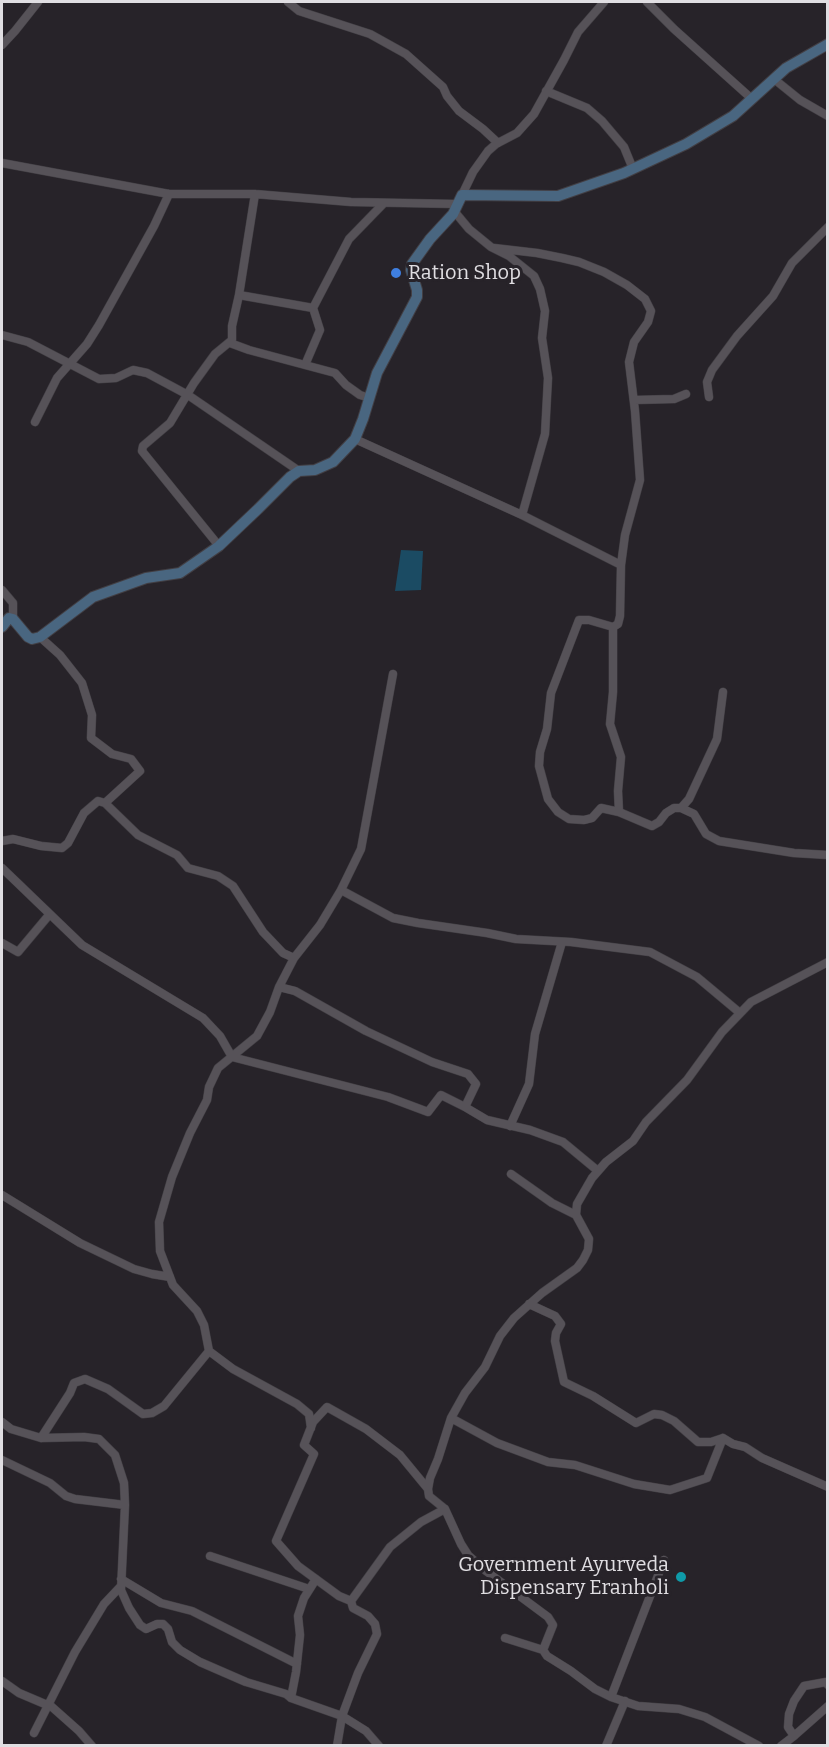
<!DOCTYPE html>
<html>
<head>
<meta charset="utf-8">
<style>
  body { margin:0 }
  #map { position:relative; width:829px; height:1747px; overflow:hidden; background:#272329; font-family:Bitter,serif }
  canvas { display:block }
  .frame { position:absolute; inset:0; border:3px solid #e0dee2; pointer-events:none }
</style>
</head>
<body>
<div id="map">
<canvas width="829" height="1747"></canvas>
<div class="frame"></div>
</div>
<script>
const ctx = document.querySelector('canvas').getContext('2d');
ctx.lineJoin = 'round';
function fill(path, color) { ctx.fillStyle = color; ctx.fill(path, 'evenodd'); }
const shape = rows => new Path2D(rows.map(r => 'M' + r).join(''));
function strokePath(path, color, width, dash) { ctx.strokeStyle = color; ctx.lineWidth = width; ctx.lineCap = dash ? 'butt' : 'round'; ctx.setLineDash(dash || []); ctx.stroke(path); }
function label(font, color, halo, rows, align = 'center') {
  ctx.font = font + ' Bitter,serif'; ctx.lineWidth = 6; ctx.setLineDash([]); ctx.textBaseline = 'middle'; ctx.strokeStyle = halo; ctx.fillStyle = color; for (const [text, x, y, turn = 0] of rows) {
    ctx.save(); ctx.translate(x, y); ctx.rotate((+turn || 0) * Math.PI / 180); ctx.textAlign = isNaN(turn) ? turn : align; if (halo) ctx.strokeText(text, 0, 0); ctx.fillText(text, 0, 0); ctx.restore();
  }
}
const water = shape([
  [401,550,423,551,421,590,395,591]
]);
const minor = shape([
  [288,2,299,11,370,34,406,54,443,87,447,96,459,111,483,129,498,143],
  [647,2,674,29,752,99],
  [2,45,15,31,38,2],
  [774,79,800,100,828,116],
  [546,91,587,108,602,121,624,147,633,169],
  [2,163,169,194,255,194,351,202,457,204],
  [462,195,473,172,488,151,496,144,517,133,534,114,564,60,578,32,604,2],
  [454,211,469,229,491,247,509,256,534,276,540,289,545,311,542,338,548,378,545,434,522,515],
  [494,248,537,253,562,258,579,262,604,272,627,285,645,299,651,311,648,322,634,342,629,362,635,411,640,480,625,535,621,565],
  [239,295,313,308,349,239,384,203],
  [2,335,28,342,99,379,116,378,133,370,147,373,188,395,299,471],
  [230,343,249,350,305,365,320,330,313,308],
  [305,365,335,373,346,385,360,395,370,398],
  [709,397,707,382,712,370,737,336,773,296,792,263,828,227],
  [634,400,674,399,686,394],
  [35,422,57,378,87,344,99,325,154,226,169,194],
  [355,439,522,515,621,565,620,616,618,624,613,627,589,620,579,620,551,693,547,729,540,752,539,766,548,799,558,812,569,819,584,820,592,818,601,808,619,812,652,826,659,822,666,813,674,808,681,808,694,814,706,834,719,841,794,853,828,855],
  [219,546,142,451,143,446,170,423,194,383,215,354,232,340,232,326,239,295,255,194],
  [2,590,13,603,13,619],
  [613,627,613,692,610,724,621,757,618,791,619,812],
  [40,637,60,655,82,683,92,715,91,738,112,754,131,759,140,771,105,803],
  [681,808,689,799,717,739,723,692],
  [2,841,13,839,41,846,62,848,68,843,84,813,98,801,105,803,138,835,177,855,188,868,218,876,233,886,263,932,283,953,294,958],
  [2,868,82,945,203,1018,220,1036,232,1057,388,1097,428,1112,441,1095,465,1107,476,1084,468,1074,432,1062,366,1031,295,991,279,987],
  [341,890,393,918,418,923,487,933,516,939,571,942,650,952,697,977,740,1013],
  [2,943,18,952,49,915],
  [465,1107,487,1120,530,1130,563,1142,598,1171],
  [510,1126,529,1084,535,1034,562,942],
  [511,1174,552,1203,576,1215],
  [2,1195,80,1243,134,1269,152,1274,170,1277],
  [529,1304,555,1316,561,1324,556,1333,555,1341,564,1382,593,1396,636,1423,654,1414,662,1415,674,1421,698,1442,711,1442,723,1438,733,1444,745,1447,762,1458,828,1487],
  [451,1418,497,1443,548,1462,575,1465,634,1484,670,1490,707,1478,723,1438],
  [2,1422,11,1429,41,1438,84,1437,99,1439,115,1455,124,1483,125,1505,121,1590,129,1608,140,1625,146,1629,157,1624,163,1624,168,1629,172,1642,180,1650,200,1662,246,1682,286,1694,291,1698,342,1716,366,1731,379,1746],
  [311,1428,309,1414,297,1404,233,1369,209,1351,204,1325,197,1311,173,1285,160,1251,159,1222,172,1177,190,1133,207,1100,209,1087,218,1068,257,1036,270,1012,279,987,294,958,320,925,341,890,361,849,393,674],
  [41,1438,70,1393,74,1383,85,1379,108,1389,143,1414,152,1413,164,1406,209,1351],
  [2,1460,50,1483,66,1496,75,1499,125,1505],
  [445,1509,461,1544,468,1555,486,1571,548,1617,553,1625,543,1650,547,1656,571,1671,595,1689,611,1697,638,1706,679,1709,705,1717,759,1746],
  [210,1556,309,1589],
  [121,1579,161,1603,192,1611,297,1664],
  [351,1601,339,1596,298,1566,276,1541,314,1454,304,1445,313,1422,327,1407,366,1429,400,1455,428,1489],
  [505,1638,543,1650],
  [2,1681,19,1693,52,1707,79,1731,92,1746],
  [611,1697,664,1560],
  [291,1698,296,1672,300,1635,298,1616,304,1598,316,1579],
  [34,1733,75,1652,104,1604,121,1586],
  [794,1736,788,1727,789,1714,794,1701,804,1686,826,1682,828,1685],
  [337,1746,342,1716,358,1673,377,1634,375,1624,368,1616,353,1608,351,1601,390,1547,421,1522,445,1509,429,1496,428,1489,430,1478,438,1459,451,1418,465,1393,485,1367,500,1336,514,1318,542,1293,577,1268,583,1260,588,1250,589,1239,576,1215,577,1204,592,1178,606,1162,633,1141,646,1122,687,1080,722,1032,751,1002,828,962],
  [606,1746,625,1701],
  [781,1746,794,1736,828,1706]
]);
const secondary = shape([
  [2,627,9,618,13,619,28,637,32,639,40,637,93,597,146,578,180,573,219,546,258,509,290,477,299,471,315,470,333,462,355,439,363,419,377,373,417,297,417,290,411,270,412,264,430,239,453,214,462,195,558,196,624,173,686,144,733,116,786,68,828,44]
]);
const markers = [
  [396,273,6,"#3f7fe0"],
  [681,1577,6,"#0f9aa8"]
];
const poiNames = [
  ["Ration Shop",408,273],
  ["Government Ayurveda",669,1565,"right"],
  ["Dispensary Eranholi",669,1588,"right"]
];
fill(water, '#1b4b63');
strokePath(minor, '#423f44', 9);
strokePath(secondary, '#423f44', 12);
strokePath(minor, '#565258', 8);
strokePath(secondary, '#496680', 10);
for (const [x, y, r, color] of markers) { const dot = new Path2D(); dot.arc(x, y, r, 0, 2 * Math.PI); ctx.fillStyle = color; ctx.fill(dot); strokePath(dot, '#272329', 2); }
label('20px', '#e0dee2', '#272329', poiNames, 'left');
</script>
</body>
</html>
